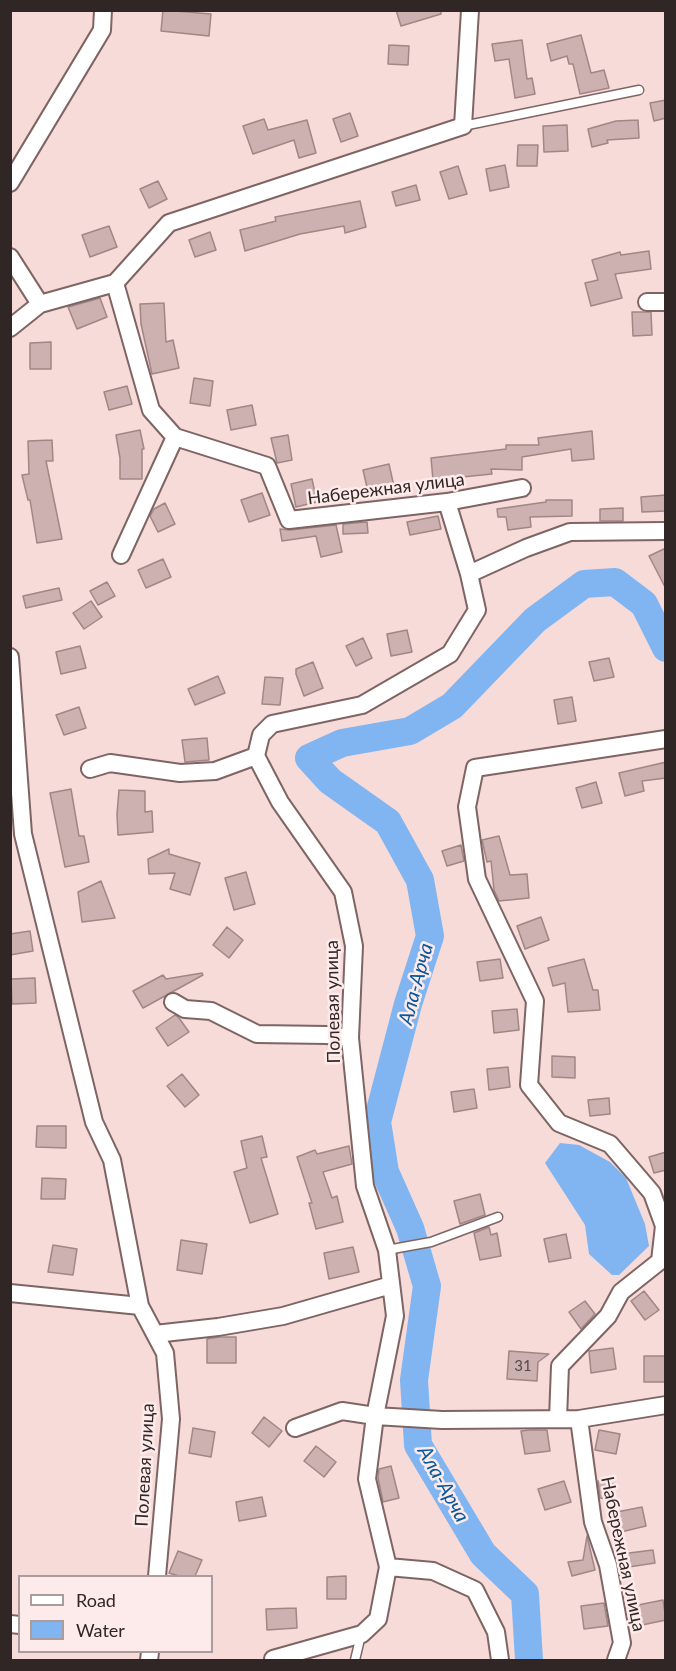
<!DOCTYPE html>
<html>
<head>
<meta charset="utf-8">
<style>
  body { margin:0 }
  #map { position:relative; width:676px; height:1671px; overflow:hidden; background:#f7dbd9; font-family:Lato,sans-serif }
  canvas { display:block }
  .frame { position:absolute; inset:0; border:12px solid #302625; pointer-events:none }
  .legend { position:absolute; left:18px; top:1575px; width:195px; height:78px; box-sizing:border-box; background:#fcebea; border:2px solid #aa9c9b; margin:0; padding:8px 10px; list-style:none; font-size:18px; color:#302625 }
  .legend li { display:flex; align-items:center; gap:12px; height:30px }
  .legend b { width:30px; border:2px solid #aa9c9b }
</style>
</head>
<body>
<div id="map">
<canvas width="676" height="1671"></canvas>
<div class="frame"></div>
<ul class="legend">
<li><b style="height:8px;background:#fff"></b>Road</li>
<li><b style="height:16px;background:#80b5f1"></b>Water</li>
</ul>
</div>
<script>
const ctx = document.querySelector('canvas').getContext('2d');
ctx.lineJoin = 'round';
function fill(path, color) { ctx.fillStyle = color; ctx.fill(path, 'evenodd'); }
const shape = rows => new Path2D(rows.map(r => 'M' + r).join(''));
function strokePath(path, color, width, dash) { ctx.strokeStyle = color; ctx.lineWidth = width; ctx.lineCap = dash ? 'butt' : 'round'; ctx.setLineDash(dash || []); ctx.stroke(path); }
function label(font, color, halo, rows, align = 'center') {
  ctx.font = font + ' Lato,sans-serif'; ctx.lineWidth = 5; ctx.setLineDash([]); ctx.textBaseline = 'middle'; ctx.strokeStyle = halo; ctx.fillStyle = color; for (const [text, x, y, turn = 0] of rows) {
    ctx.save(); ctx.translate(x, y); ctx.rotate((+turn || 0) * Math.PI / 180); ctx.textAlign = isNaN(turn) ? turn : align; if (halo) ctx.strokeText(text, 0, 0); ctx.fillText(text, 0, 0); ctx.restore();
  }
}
const water = shape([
  [560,1143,579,1145,610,1162,626,1178,645,1224,649,1246,619,1275,612,1275,589,1254,585,1225,545,1163]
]);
const river = shape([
  [529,1660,525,1594,483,1554,418,1445,414,1380,427,1286,410,1228,385,1172,377,1122,408,1004,430,936,420,880,388,822,330,781,309,758,342,743,410,731,452,706,535,620,584,584,615,582,644,604,666,648]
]);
const building = shape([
  [163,10,211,14,209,36,161,31,163,10],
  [396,10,441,10,441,14,401,26,396,10],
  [581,35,591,73,604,70,609,88,580,94,573,64,569,64,567,56,551,61,547,44,581,35],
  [522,40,527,79,532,78,535,94,515,98,509,59,495,61,492,44,522,40],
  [389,45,409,46,408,65,388,64,389,45],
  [666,100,666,118,654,121,650,103,666,100],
  [350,113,358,136,341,142,333,119,350,113],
  [264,119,268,130,307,120,316,153,299,158,294,140,253,154,243,126,264,119],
  [638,120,639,138,607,140,608,143,592,147,588,129,616,121,638,120],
  [567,125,568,151,544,152,543,126,567,125],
  [518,145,538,145,537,166,517,166,518,145],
  [505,165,509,187,490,191,486,169,505,165],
  [458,166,467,194,449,199,440,172,458,166],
  [158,181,167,199,149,208,140,189,158,181],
  [416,185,420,200,396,206,392,192,416,185],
  [360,201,366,227,345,233,344,226,300,234,245,251,240,230,276,221,275,217,360,201],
  [109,226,117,247,90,257,82,235,109,226],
  [210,232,216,250,195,257,189,240,210,232],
  [649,251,651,269,615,274,622,298,591,306,585,283,598,280,592,260,620,252,621,255,649,251],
  [100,298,107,317,77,329,68,307,100,298],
  [164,303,166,342,173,340,179,368,152,374,141,324,140,304,164,303],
  [632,312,651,312,652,335,633,336,632,312],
  [51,342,51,369,30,369,30,343,51,342],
  [194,378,213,381,210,406,190,403,194,378],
  [127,386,132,404,109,410,104,392,127,386],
  [252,405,256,425,231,430,227,410,252,405],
  [140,430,144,449,142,449,142,479,120,479,120,458,116,435,140,430],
  [592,431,594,459,572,461,571,449,522,457,522,470,491,469,492,474,433,480,431,458,506,449,506,445,539,445,538,438,592,431],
  [288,435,292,460,277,463,271,438,288,435],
  [52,440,53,461,46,461,62,539,37,543,30,500,28,500,22,475,29,474,28,441,52,440],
  [389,464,395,491,369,496,363,470,389,464],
  [312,479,317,502,296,507,291,484,312,479],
  [262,493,270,515,249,522,241,500,262,493],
  [666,495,666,511,642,512,641,497,666,495],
  [546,500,572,500,572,516,530,517,531,527,508,530,506,517,498,517,497,509,546,502,546,500],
  [165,503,175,524,158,532,150,516,154,509,165,503],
  [623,508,623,521,600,521,600,509,623,508],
  [438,516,441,529,410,535,407,522,438,516],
  [367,522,368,533,343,534,343,524,367,522],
  [336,525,342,552,321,557,316,536,282,541,280,529,290,530,336,525],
  [666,548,666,589,649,556,666,548],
  [163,559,171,577,146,588,138,570,163,559],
  [107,582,115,596,98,605,90,591,107,582],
  [59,588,62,600,26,608,23,596,59,588],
  [91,601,102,617,84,629,73,613,91,601],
  [407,630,412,652,391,656,387,634,407,630],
  [363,638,372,658,356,666,346,646,363,638],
  [80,646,86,668,61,674,56,652,80,646],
  [609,658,614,677,594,681,589,662,609,658],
  [313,662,323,688,304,696,296,674,296,669,313,662],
  [218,676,225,693,195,705,188,689,218,676],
  [265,677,283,678,280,705,262,704,265,677],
  [572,697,576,721,558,724,554,700,572,697],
  [79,707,86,728,64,735,56,715,79,707],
  [207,738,209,760,185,762,182,740,207,738],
  [666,762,666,778,642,781,644,791,625,796,619,773,666,762],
  [596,782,602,803,582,808,576,788,596,782],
  [71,789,79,836,84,836,89,862,65,867,50,793,71,789],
  [119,790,145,791,145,812,152,811,153,832,118,835,117,814,119,790],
  [499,836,510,875,527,874,529,898,499,901,494,890,491,861,487,862,482,840,499,836],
  [461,845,464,861,447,866,442,851,461,845],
  [169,849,169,854,200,863,190,895,170,889,175,873,149,874,148,859,169,849],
  [246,872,255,904,234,910,225,878,246,872],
  [101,881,115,918,82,922,78,892,101,881],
  [541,917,549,940,525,949,517,926,541,917],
  [227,927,243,940,229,958,213,945,227,927],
  [30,931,33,951,10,955,10,934,30,931],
  [500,959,503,978,480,981,477,962,500,959],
  [584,959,593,990,598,990,600,1010,568,1012,565,983,553,986,548,968,584,959],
  [202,973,203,975,143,1008,133,991,163,975,166,979,202,973],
  [35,978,36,1003,12,1004,11,979,35,978],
  [517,1009,519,1030,494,1033,492,1011,517,1009],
  [175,1015,179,1018,189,1032,168,1046,156,1028,175,1015],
  [552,1056,575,1057,575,1078,552,1077,552,1056],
  [508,1067,510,1087,489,1090,487,1069,508,1067],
  [182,1074,199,1095,185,1107,167,1086,182,1074],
  [474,1089,477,1108,454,1112,451,1092,474,1089],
  [609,1098,610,1114,590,1116,588,1100,609,1098],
  [37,1126,66,1126,66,1148,36,1147,37,1126],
  [262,1136,267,1157,261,1158,278,1214,250,1223,234,1172,247,1168,241,1141,262,1136],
  [349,1146,352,1164,323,1172,332,1198,337,1196,343,1222,316,1229,309,1203,312,1203,297,1157,315,1150,317,1154,349,1146],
  [666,1152,666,1170,654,1173,649,1157,666,1152],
  [42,1178,66,1179,65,1199,41,1199,42,1178],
  [480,1194,485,1215,460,1224,454,1201,480,1194],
  [489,1227,491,1235,497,1233,501,1256,480,1260,474,1233,489,1227],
  [566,1234,571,1258,549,1262,544,1239,566,1234],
  [181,1240,207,1244,202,1274,177,1270,181,1240],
  [53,1245,77,1249,73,1275,48,1272,53,1245],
  [353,1247,359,1272,329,1279,324,1253,353,1247],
  [644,1291,659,1310,645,1320,631,1301,644,1291],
  [585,1301,595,1314,581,1329,569,1312,585,1301],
  [219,1337,236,1337,236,1363,207,1363,207,1339,219,1337],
  [613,1348,616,1369,591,1373,589,1351,613,1348],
  [509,1351,549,1354,538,1362,537,1381,507,1379,509,1351],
  [644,1356,666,1356,666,1382,644,1382,644,1356],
  [264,1417,282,1431,269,1447,252,1433,264,1417],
  [193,1428,215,1432,211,1457,189,1453,193,1428],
  [530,1430,547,1430,550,1451,525,1454,521,1431,530,1430],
  [599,1430,620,1434,616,1454,595,1450,599,1430],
  [316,1446,336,1462,324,1477,304,1461,316,1446],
  [391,1466,399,1498,383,1502,378,1478,379,1469,391,1466],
  [564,1481,571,1502,545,1510,538,1489,564,1481],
  [598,1481,615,1484,612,1500,600,1498,598,1481],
  [262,1497,266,1516,239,1521,236,1502,262,1497],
  [642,1507,646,1526,621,1532,617,1512,642,1507],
  [587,1536,595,1570,572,1576,568,1562,583,1560,587,1536],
  [653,1550,655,1563,622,1568,621,1554,653,1550],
  [178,1551,202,1560,195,1576,179,1576,169,1573,178,1551],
  [346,1576,346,1599,327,1599,327,1577,346,1576],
  [663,1600,666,1620,642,1625,638,1605,663,1600],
  [604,1603,608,1626,584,1629,581,1606,604,1603],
  [296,1608,297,1628,267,1630,266,1609,296,1608]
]);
const service = shape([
  [463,126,639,90],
  [387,1250,431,1242,498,1217],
  [355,1660,361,1635]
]);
const minor = shape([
  [10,183,102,30,103,10],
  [10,257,40,304,10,328],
  [115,283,151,410,175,437,267,466,289,520,447,502,522,488],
  [647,302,666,302],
  [40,304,115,283,169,223,463,126,470,10],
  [447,502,469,574],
  [121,555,175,437],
  [10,657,23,834,94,1122,112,1160,140,1306,165,1353,171,1419,157,1576],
  [90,769,110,763,180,773,215,771,256,756],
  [173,1002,185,1009,211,1011,257,1034,327,1035,350,1038],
  [10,1293,140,1306],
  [155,1334,218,1327,283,1316,391,1285],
  [558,1419,560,1366,608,1316,621,1292,660,1261,664,1226,652,1193,610,1144,559,1123,529,1085,535,1001,477,879,467,807,475,768,666,739],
  [579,1419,593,1522,608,1565,622,1643,616,1660],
  [295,1428,342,1411,375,1416,442,1420,579,1419,666,1405],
  [388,1567,433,1571,475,1590,496,1632,500,1660],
  [10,1624,20,1625],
  [273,1659,362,1634,378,1619,388,1567,367,1479,375,1416,395,1316,387,1250,365,1186,350,1038,354,946,343,892,280,802,256,756,261,735,272,724,362,705,450,654,477,610,469,574,526,548,570,532,666,531],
  [149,1660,150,1652]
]);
const numberNames = [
  ["31",523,1366]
];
const streetNames = [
  ["Набережная улица",386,489,-7],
  ["Полевая улица",333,1002,-91],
  ["Полевая улица",145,1465,-87],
  ["Набережная улица",623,1554,78]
];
const waterNames = [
  ["Ала-Арча",416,984,-75],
  ["Ала-Арча",443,1484,61]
];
fill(water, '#80b5f1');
strokePath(river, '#80b5f1', 28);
fill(building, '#cdb1b0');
strokePath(building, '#a08685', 1.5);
strokePath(service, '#7e6564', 11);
strokePath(minor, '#7e6564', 20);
strokePath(service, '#fff', 8);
strokePath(minor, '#fff', 16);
label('15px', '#574948', null, numberNames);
label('18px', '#302625', '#fcebea', streetNames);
label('italic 20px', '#07579d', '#fcebea', waterNames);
</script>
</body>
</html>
